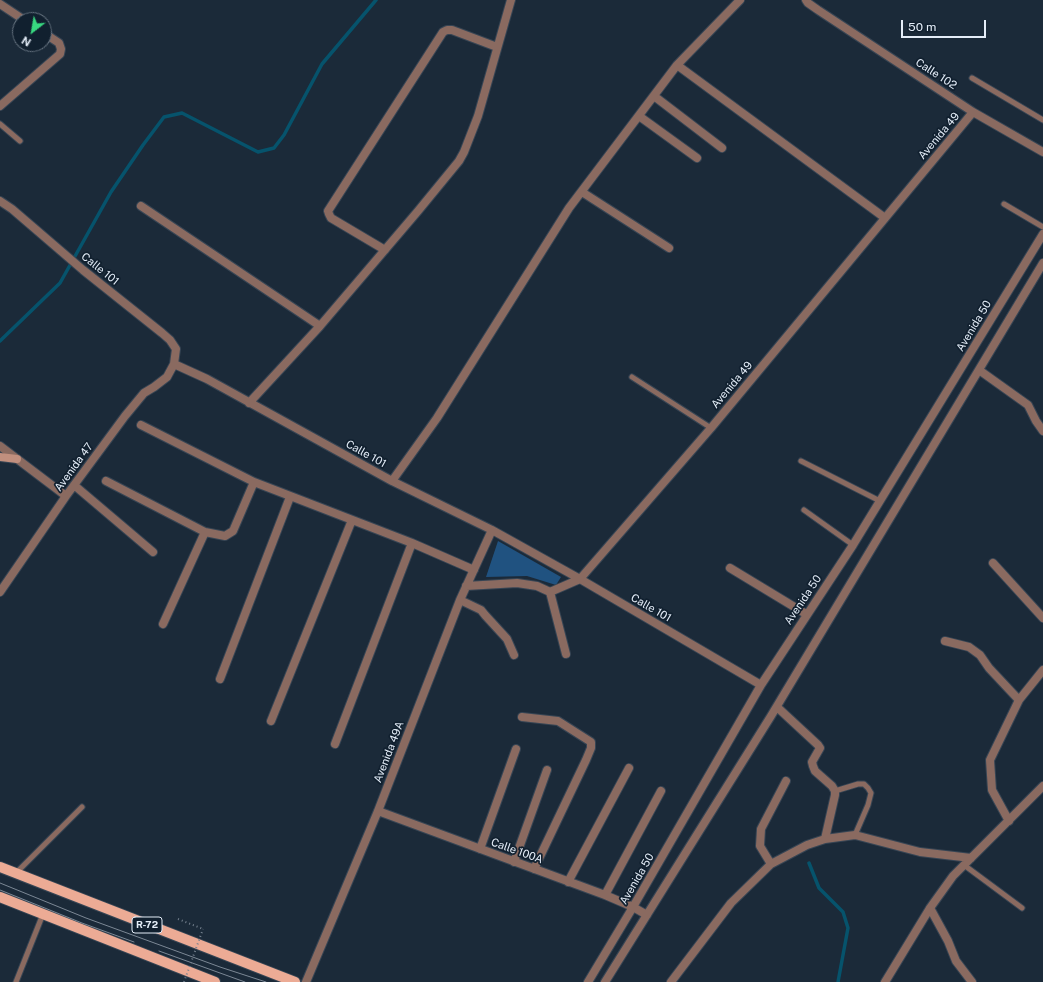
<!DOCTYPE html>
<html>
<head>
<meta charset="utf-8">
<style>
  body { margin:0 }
  #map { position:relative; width:1043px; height:982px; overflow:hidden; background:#1b2a39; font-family:"Public Sans",sans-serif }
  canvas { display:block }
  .north { position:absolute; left:12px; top:12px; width:40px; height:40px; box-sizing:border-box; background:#11202f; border:1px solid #65727f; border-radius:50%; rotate:211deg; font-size:11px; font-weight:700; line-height:16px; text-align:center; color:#e4edf8 }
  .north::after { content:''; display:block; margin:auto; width:14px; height:18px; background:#38d880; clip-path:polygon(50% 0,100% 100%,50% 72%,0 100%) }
  .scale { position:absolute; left:901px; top:20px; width:85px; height:18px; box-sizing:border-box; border:2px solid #e4edf8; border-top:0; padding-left:5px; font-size:12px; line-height:14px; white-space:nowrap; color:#e4edf8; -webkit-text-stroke:3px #11202f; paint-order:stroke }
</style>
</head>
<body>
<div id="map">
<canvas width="1043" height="982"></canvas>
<div class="north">N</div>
<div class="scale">50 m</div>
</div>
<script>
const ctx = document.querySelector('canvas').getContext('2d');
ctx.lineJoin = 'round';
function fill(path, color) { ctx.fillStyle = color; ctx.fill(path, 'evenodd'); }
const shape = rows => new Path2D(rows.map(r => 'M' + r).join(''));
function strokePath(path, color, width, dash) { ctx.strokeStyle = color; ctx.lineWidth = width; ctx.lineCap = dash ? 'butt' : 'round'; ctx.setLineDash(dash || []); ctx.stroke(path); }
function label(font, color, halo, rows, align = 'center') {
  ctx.font = font + ' "Public Sans",sans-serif'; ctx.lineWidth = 3.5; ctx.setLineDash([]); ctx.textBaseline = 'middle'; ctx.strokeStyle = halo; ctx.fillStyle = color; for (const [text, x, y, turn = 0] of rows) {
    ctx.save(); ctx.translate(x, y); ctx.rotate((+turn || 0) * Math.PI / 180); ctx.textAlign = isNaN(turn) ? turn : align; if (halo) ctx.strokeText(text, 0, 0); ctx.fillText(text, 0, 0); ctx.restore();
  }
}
const green = shape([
  [498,541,561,577,556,585,527,576,486,577]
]);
const stream = shape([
  [0,341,60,283,111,192,143,145,164,117,182,113,258,152,274,148,284,135,322,64,376,0],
  [809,863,819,888,843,912,848,928,838,982]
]);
const path = shape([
  [178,919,203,929]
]);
const lane = shape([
  [972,78,1043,120],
  [0,124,20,141],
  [1004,204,1043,227],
  [632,377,711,428],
  [801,461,880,501],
  [804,510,853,545],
  [835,791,858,784,864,784,868,788,871,793,868,805,855,835],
  [964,865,1022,908],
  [16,873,82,807],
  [16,982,43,914]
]);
const street = shape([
  [806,0,808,3,818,10,973,112,1043,152],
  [0,4,24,20],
  [677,65,885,218],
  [654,96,722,148],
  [0,106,60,54,61,49,59,43,44,33],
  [639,116,697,158],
  [582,192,669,248],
  [0,201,12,209,83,270,162,333,170,340,176,349,174,364,167,377,154,387,144,393,125,416,66,496,0,592],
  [141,206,320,326],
  [385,250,331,218,329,214,328,211,443,32,447,30,452,30,497,47],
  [174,364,207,379,392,481,492,530,580,579,761,685],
  [979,370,1028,405,1036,421,1043,431],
  [249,403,320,326,418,211,459,161,464,152,478,116,511,0],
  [141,425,254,482,412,543,474,570],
  [0,446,66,496],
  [106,481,205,532,225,536,233,531,254,482],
  [392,481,437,418,569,208,677,65,740,0],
  [74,485,153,552],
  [993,563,1043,618],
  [730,568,806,614],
  [466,586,517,583,537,586,550,592,580,579,711,428,973,112],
  [550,592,566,654],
  [460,600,481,610,485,615,507,639,514,655],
  [163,624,205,532],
  [945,641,969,647,980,655,989,668,1019,700],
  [220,679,290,497],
  [777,707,818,745,820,748,812,762,813,766,815,771,832,786,835,791,835,795,825,839],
  [522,717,558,721,591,742,591,748,586,760,534,869],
  [271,721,352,520],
  [335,744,412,543],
  [378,811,605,895,633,907,647,915],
  [1009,821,992,790,990,760,1019,700,1043,670],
  [480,849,516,749],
  [514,862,547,770],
  [771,864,760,846,761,829,786,781],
  [568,882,629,768],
  [605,895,661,791],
  [930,908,948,941,956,961,972,982],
  [306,982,378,811,460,600,492,530],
  [588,982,633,907,761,685,853,545,1043,234],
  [605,982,771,716,1043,263],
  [671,982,731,903,771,864,807,845,825,839,855,835,920,852,971,858],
  [885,982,930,908,953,876,1043,786]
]);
const secondary = shape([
  [0,457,17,459]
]);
const primary = shape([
  [0,867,295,982],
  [0,897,215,982]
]);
const tram = shape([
  [0,883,86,918,220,967,266,982],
  [0,890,82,923,134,942],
  [159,951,245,982]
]);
const pathBridge = shape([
  [184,982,203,929]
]);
const shields = [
  [147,925,30]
];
const shieldNames = [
  ["R-72",147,925]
];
const streetNames = [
  ["Calle 102",936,74,33],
  ["Avenida 49",939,136,-50],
  ["Calle 101",100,269,39],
  ["Avenida 50",974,326,-59],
  ["Avenida 49",732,385,-50],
  ["Calle 101",366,454,29],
  ["Avenida 47",74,467,-54],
  ["Avenida 50",803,600,-56],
  ["Calle 101",651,608,30],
  ["Avenida 49A",389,752,-69],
  ["Calle 100A",517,851,20],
  ["Avenida 50",637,879,-60]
];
fill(green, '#205280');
strokePath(stream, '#06536c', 3.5);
strokePath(lane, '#374554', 7);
strokePath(street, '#374554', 10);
strokePath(secondary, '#374554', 10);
strokePath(primary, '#374554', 12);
strokePath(path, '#75818e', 2, [1, 3]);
strokePath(lane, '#8a6a60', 5);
strokePath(street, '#8a6a60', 8);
strokePath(secondary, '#c18f7e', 8);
strokePath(primary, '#ecab95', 10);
strokePath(tram, '#7c8895', 1);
strokePath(pathBridge, '#75818e', 2, [1, 3]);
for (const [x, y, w] of shields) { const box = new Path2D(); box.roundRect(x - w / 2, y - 8, w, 16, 3); ctx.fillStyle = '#11202f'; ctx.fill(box); strokePath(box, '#e4edf8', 1); }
label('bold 10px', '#e4edf8', null, shieldNames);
label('11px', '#e4edf8', '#11202f', streetNames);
</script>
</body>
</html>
